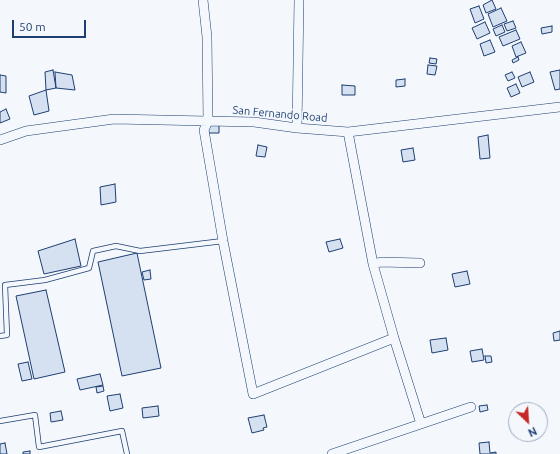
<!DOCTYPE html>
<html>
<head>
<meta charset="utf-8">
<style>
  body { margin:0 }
  #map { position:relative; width:560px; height:454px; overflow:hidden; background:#f4f7fb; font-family:Ubuntu,sans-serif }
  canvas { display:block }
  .north { position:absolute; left:508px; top:402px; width:40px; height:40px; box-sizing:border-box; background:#f4f7fb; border:1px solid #9eadc5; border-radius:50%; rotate:155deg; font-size:11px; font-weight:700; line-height:16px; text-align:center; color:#1d3f73 }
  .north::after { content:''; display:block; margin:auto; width:14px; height:18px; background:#c62828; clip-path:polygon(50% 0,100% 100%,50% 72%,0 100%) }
  .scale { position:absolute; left:12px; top:20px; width:74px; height:18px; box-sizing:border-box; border:2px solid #1d3f73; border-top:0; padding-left:5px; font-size:12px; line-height:14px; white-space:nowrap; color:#1d3f73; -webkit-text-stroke:3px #f4f7fb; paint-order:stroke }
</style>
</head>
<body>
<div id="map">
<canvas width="560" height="454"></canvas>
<div class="north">N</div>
<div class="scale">50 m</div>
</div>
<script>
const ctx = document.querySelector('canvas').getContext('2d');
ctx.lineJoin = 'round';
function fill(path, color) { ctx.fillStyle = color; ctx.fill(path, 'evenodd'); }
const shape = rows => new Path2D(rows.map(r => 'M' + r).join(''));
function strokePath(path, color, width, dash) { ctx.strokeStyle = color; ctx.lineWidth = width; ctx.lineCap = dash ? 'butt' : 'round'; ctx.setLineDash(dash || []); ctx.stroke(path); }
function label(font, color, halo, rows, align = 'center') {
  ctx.font = font + ' Ubuntu,sans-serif'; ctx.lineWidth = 3; ctx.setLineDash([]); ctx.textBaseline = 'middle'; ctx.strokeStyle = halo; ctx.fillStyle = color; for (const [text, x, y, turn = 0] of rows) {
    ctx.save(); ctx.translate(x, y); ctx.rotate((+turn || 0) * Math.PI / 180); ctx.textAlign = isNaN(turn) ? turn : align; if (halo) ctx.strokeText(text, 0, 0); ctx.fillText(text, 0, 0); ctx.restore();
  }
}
const building = shape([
  [492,0,496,9,486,13,483,5,492,0],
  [479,6,484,19,475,23,470,9,479,6],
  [501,8,507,21,493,27,488,14,501,8],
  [513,21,516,28,507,31,504,24,513,21],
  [485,22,490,33,477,39,472,28,485,22],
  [502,25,505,32,496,36,493,29,502,25],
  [552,26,552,32,542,34,541,28,552,26],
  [516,30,520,39,503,46,499,37,516,30],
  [490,40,495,52,484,56,480,44,490,40],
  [521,42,526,53,516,57,512,46,521,42],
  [518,57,519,60,513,63,512,60,518,57],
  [430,58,437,59,436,64,429,63,430,58],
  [428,65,437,66,435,75,427,74,428,65],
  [53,70,56,88,46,90,45,72,53,70],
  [560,70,560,89,555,90,550,72,560,70],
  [55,72,72,75,75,90,56,88,55,72],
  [512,72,515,78,508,81,505,75,512,72],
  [530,72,534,82,522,87,518,77,530,72],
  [0,75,6,76,6,93,0,92,0,75],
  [405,79,405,86,396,87,396,80,405,79],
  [516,84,520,93,511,97,507,88,516,84],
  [342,85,355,86,355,95,342,95,342,85],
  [46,90,49,111,34,115,29,96,46,90],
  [6,109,10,119,0,123,0,112,6,109],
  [208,125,219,125,219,133,208,133,208,125],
  [488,135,490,158,480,159,478,137,488,135],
  [258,145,267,147,265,157,256,156,258,145],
  [413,148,415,160,403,162,401,150,413,148],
  [115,184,116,202,101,205,100,187,115,184],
  [75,239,81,266,44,274,38,251,75,239],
  [340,239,343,248,329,252,326,242,340,239],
  [137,253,161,368,122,376,98,262,137,253],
  [150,270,151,279,144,280,142,272,150,270],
  [467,271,470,284,455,287,452,274,467,271],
  [46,290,65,372,34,379,16,296,46,290],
  [560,331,560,340,554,341,553,333,560,331],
  [446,338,448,350,432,353,430,340,446,338],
  [482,349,484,360,472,362,470,351,482,349],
  [485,356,491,356,492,362,486,363,485,356],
  [28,362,32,379,22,381,18,364,28,362],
  [100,374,103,385,80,390,77,379,100,374],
  [103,386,104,391,97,393,96,387,103,386],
  [120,394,123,408,110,411,107,396,120,394],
  [487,405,488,410,480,412,479,406,487,405],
  [158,406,159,416,143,418,142,408,158,406],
  [61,411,63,420,51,422,50,413,61,411],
  [264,415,267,427,263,428,264,430,252,433,248,418,264,415],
  [489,442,490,453,496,452,496,454,480,454,479,443,489,442],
  [5,443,7,454,0,454,0,444,5,443],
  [30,451,30,454,23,454,23,452,30,451]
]);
const service = shape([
  [0,336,7,335,5,285,45,280,89,268,93,251,116,246,140,251,223,241],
  [0,421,35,415,39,447,122,431,127,454]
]);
const minor = shape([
  [203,0,207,37,208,121,204,130,223,241,253,394,394,338],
  [297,128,299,0],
  [348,132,373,264,394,338,421,424],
  [0,140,26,131,114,119,254,122,297,128,348,132,560,107],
  [373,264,381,262,420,263],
  [332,454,471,407]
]);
const streetNames = [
  ["San Fernando Road",280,114,5]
];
fill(building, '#d5e0f0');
strokePath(building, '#1d3f73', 1);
strokePath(service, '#1d3f73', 6);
strokePath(minor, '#1d3f73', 10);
strokePath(service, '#f4f7fb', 4.5);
strokePath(minor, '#f4f7fb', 9);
label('11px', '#1d3f73', '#f4f7fb', streetNames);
</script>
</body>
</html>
